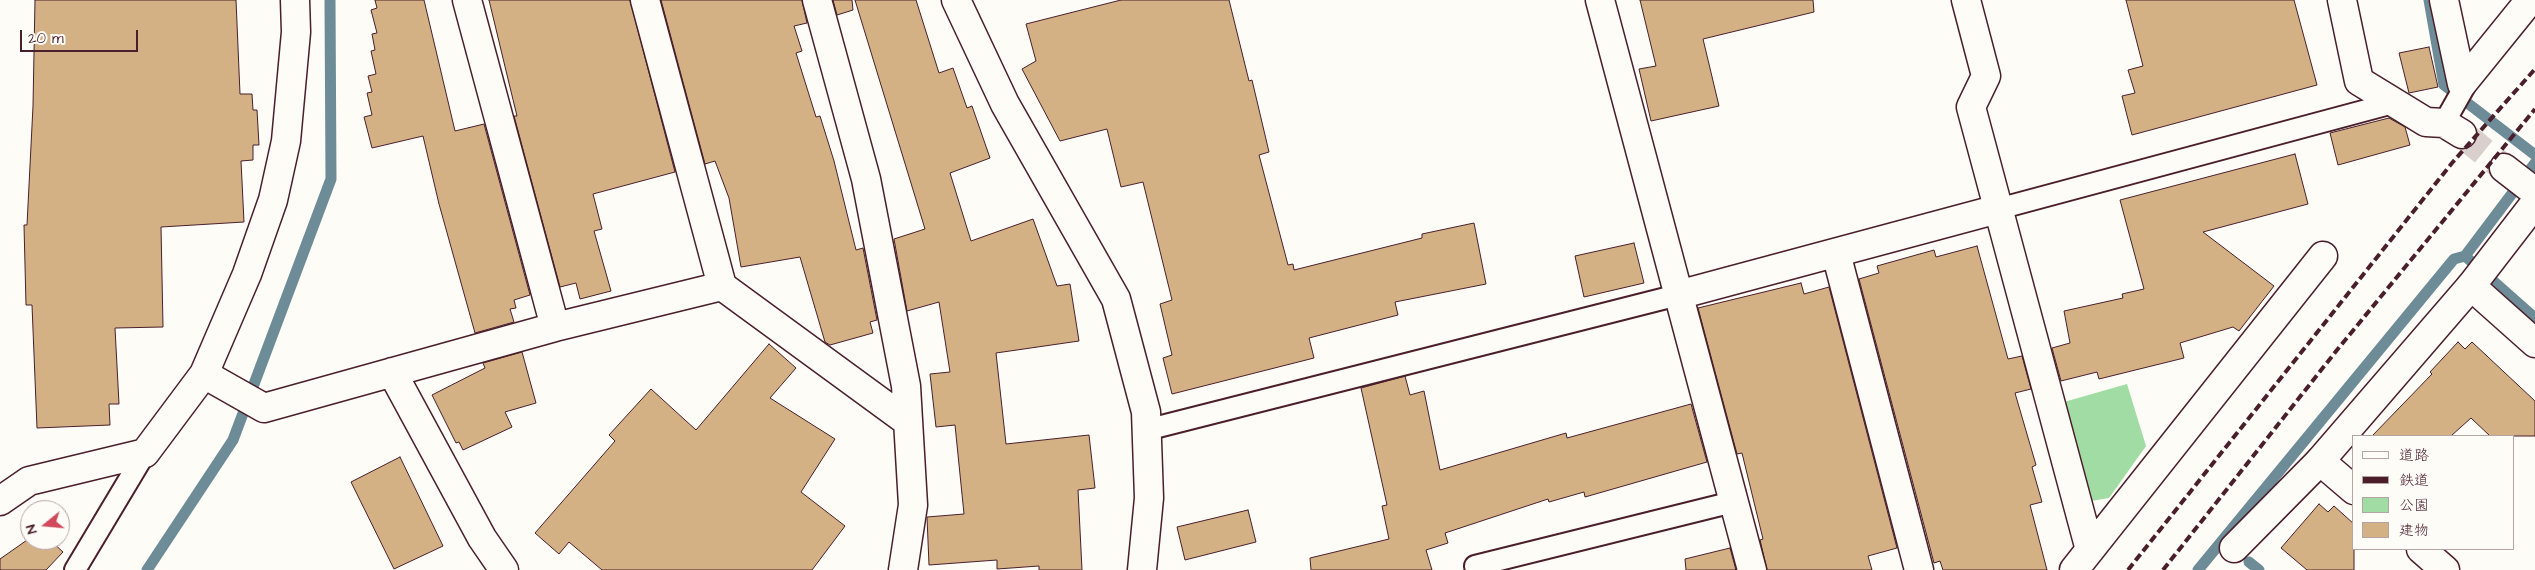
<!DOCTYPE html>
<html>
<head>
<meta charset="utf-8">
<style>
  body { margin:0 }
  #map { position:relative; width:2535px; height:570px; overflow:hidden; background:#fdfcf7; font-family:"Architects Daughter","Klee One",sans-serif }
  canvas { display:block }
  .legend { position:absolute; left:2352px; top:435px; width:162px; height:115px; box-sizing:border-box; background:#fdfcf7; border:1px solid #b5a4a5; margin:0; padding:6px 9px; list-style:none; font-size:15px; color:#4a1f2b }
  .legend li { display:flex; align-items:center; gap:10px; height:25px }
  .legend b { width:25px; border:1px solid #b5a4a5 }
  .north { position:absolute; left:20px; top:500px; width:50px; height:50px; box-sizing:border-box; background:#fdfcf7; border:1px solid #b5a4a5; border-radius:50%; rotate:253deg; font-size:14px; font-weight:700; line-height:20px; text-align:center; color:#4a1f2b }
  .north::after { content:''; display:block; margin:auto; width:18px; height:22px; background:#d1495b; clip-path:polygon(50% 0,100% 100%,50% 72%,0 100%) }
  .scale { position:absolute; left:20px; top:30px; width:118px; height:22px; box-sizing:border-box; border:2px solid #4a1f2b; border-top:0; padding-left:6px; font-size:15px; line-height:18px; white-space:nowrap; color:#4a1f2b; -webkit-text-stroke:4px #fdfcf7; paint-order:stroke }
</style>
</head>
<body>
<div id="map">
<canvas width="2535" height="570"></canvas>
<ul class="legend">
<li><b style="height:6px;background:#fdfcf7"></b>道路</li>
<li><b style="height:6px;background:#4a1f2b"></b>鉄道</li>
<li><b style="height:14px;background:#a0dca3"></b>公園</li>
<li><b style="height:14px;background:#d3b185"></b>建物</li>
</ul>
<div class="north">N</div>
<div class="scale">20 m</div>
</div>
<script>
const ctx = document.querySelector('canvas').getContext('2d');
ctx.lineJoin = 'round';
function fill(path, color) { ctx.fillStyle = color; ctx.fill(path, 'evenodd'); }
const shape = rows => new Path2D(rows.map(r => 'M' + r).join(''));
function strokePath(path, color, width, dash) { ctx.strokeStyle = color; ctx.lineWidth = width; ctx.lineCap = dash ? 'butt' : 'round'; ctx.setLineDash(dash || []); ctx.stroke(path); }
const green = shape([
  [2127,384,2146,446,2109,498,2091,501,2064,402]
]);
const stream = shape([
  [2429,0,2444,85,2535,155],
  [2535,163,2465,256,2535,318],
  [2249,562,2259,570],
  [147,570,233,440,331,179,330,0],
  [2198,570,2454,259,2465,256]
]);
const building = shape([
  [35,0,236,0,240,94,252,94,253,110,257,110,259,145,253,145,253,160,241,161,244,222,161,227,163,327,115,328,119,404,109,404,110,425,37,428,32,305,26,305,24,225,27,225,33,106,35,0],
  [375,0,424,0,455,131,484,124,530,295,514,300,516,308,510,309,514,322,475,333,439,204,423,136,372,148,364,117,372,115,367,93,372,92,368,76,376,74,371,51,375,50,372,34,377,33,371,10,377,8,375,0],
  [489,0,630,0,675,172,593,194,602,229,594,231,611,291,580,299,576,283,560,287,514,116,517,116,508,79,489,0],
  [661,0,802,0,807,23,794,26,802,51,796,53,816,117,820,116,834,161,856,250,863,248,877,320,870,322,873,333,830,345,825,342,800,257,741,267,729,198,715,161,705,164,661,0],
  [833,0,852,0,853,10,837,15,833,0],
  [855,0,916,0,939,73,953,68,967,108,972,106,990,158,950,173,971,241,1033,219,1057,286,1070,284,1079,341,996,353,1006,444,1089,435,1095,488,1078,490,1082,570,1039,570,1039,566,997,569,997,560,929,565,927,517,964,514,955,425,936,427,930,374,950,372,939,302,907,311,894,239,925,229,855,0],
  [1121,0,1229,0,1249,81,1252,80,1269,152,1259,155,1288,265,1293,264,1294,270,1422,238,1422,234,1474,223,1486,284,1395,302,1398,315,1309,338,1314,358,1172,394,1163,358,1172,355,1160,304,1172,300,1143,182,1121,187,1107,129,1060,141,1022,69,1036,61,1026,24,1121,0],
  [1640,0,1813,0,1814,12,1703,39,1719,106,1651,121,1639,69,1656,66,1640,0],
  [2126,0,2294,0,2317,85,2132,135,2122,96,2135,93,2128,70,2143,66,2126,0],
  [2429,47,2438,87,2409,93,2399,53,2429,47],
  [2389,118,2405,127,2410,145,2338,165,2330,133,2389,118],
  [2295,154,2308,204,2203,232,2274,286,2239,331,2233,327,2180,343,2184,358,2099,379,2097,372,2061,381,2052,348,2070,343,2064,311,2123,298,2122,294,2144,289,2120,200,2295,154],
  [1634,243,1644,283,1584,297,1575,256,1634,243],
  [1977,246,2008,359,2022,356,2031,389,2015,393,2036,465,2032,467,2042,502,2030,505,2047,570,1943,570,1940,561,1934,563,1859,279,1879,273,1877,266,1934,250,1936,257,1977,246],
  [1801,283,1804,294,1829,287,1897,548,1868,556,1872,570,1767,570,1760,540,1763,539,1742,453,1737,454,1698,308,1801,283],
  [2458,342,2465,349,2472,342,2535,401,2535,436,2490,436,2471,418,2451,436,2372,436,2432,374,2430,372,2458,342],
  [769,344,796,368,770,398,835,439,801,492,845,526,812,570,602,570,569,542,559,554,535,533,615,441,609,435,651,389,696,430,769,344],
  [522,352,536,403,505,412,512,427,463,450,459,442,456,443,432,395,485,368,483,363,522,352],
  [1405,376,1410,395,1424,391,1440,470,1566,433,1567,438,1691,404,1707,462,1585,497,1584,492,1549,502,1548,499,1445,533,1448,543,1426,550,1432,570,1311,570,1310,558,1389,539,1382,506,1387,505,1361,388,1405,376],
  [400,457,443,546,394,569,351,482,400,457],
  [2319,504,2328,512,2334,506,2354,524,2354,570,2307,570,2281,548,2319,504],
  [1248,510,1256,542,1185,560,1177,527,1248,510],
  [30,538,30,540,50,540,63,552,46,570,0,570,0,559,30,538],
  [1730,548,1736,570,1686,570,1685,559,1730,548]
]);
const streetTunnel = shape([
  [2462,134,2504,168]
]);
const lane = shape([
  [2444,123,2470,77,2468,78],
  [1998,209,2393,103],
  [1146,430,1678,295],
  [1475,566,1733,502],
  [75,570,145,453]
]);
const street = shape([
  [467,0,555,327],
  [645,0,722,286],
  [817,0,866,179,906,386,913,505,903,570],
  [956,0,1005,104,1116,299,1146,412,1149,498,1142,570],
  [1600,0,1752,570],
  [1966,0,1986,76,1971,107,2090,550],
  [2342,0,2359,81,2426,122,2444,123,2462,134],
  [2444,0,2462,84,2530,0],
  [2504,168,2535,192],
  [1836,253,1919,570],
  [2471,286,2535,343],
  [1678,295,1998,209],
  [392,372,482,538,504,570],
  [204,374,247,274,273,200,286,141,296,32,295,0],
  [0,501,29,481,145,453,204,374,264,408,555,327,722,286,908,422],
  [2234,548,2320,461,2354,490],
  [2421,549,2445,570],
  [2074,570,2323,256]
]);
const secondary = shape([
  [2320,461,2471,286,2535,203]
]);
const rail = shape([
  [2128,570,2452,163,2535,69],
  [2163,570,2337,350,2535,109]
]);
fill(green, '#a0dca3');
strokePath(stream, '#6d8c97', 11);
fill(building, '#d3b185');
strokePath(building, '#4a1f2b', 1);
strokePath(streetTunnel, '#d9d0ce', 28, [28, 14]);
strokePath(lane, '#4a1f2b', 24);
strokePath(street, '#4a1f2b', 31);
strokePath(secondary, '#4a1f2b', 31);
strokePath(lane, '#fdfcf7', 20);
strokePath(street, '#fdfcf7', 28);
strokePath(secondary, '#fdfcf7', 28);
strokePath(rail, '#4a1f2b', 4, [8, 4]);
</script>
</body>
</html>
